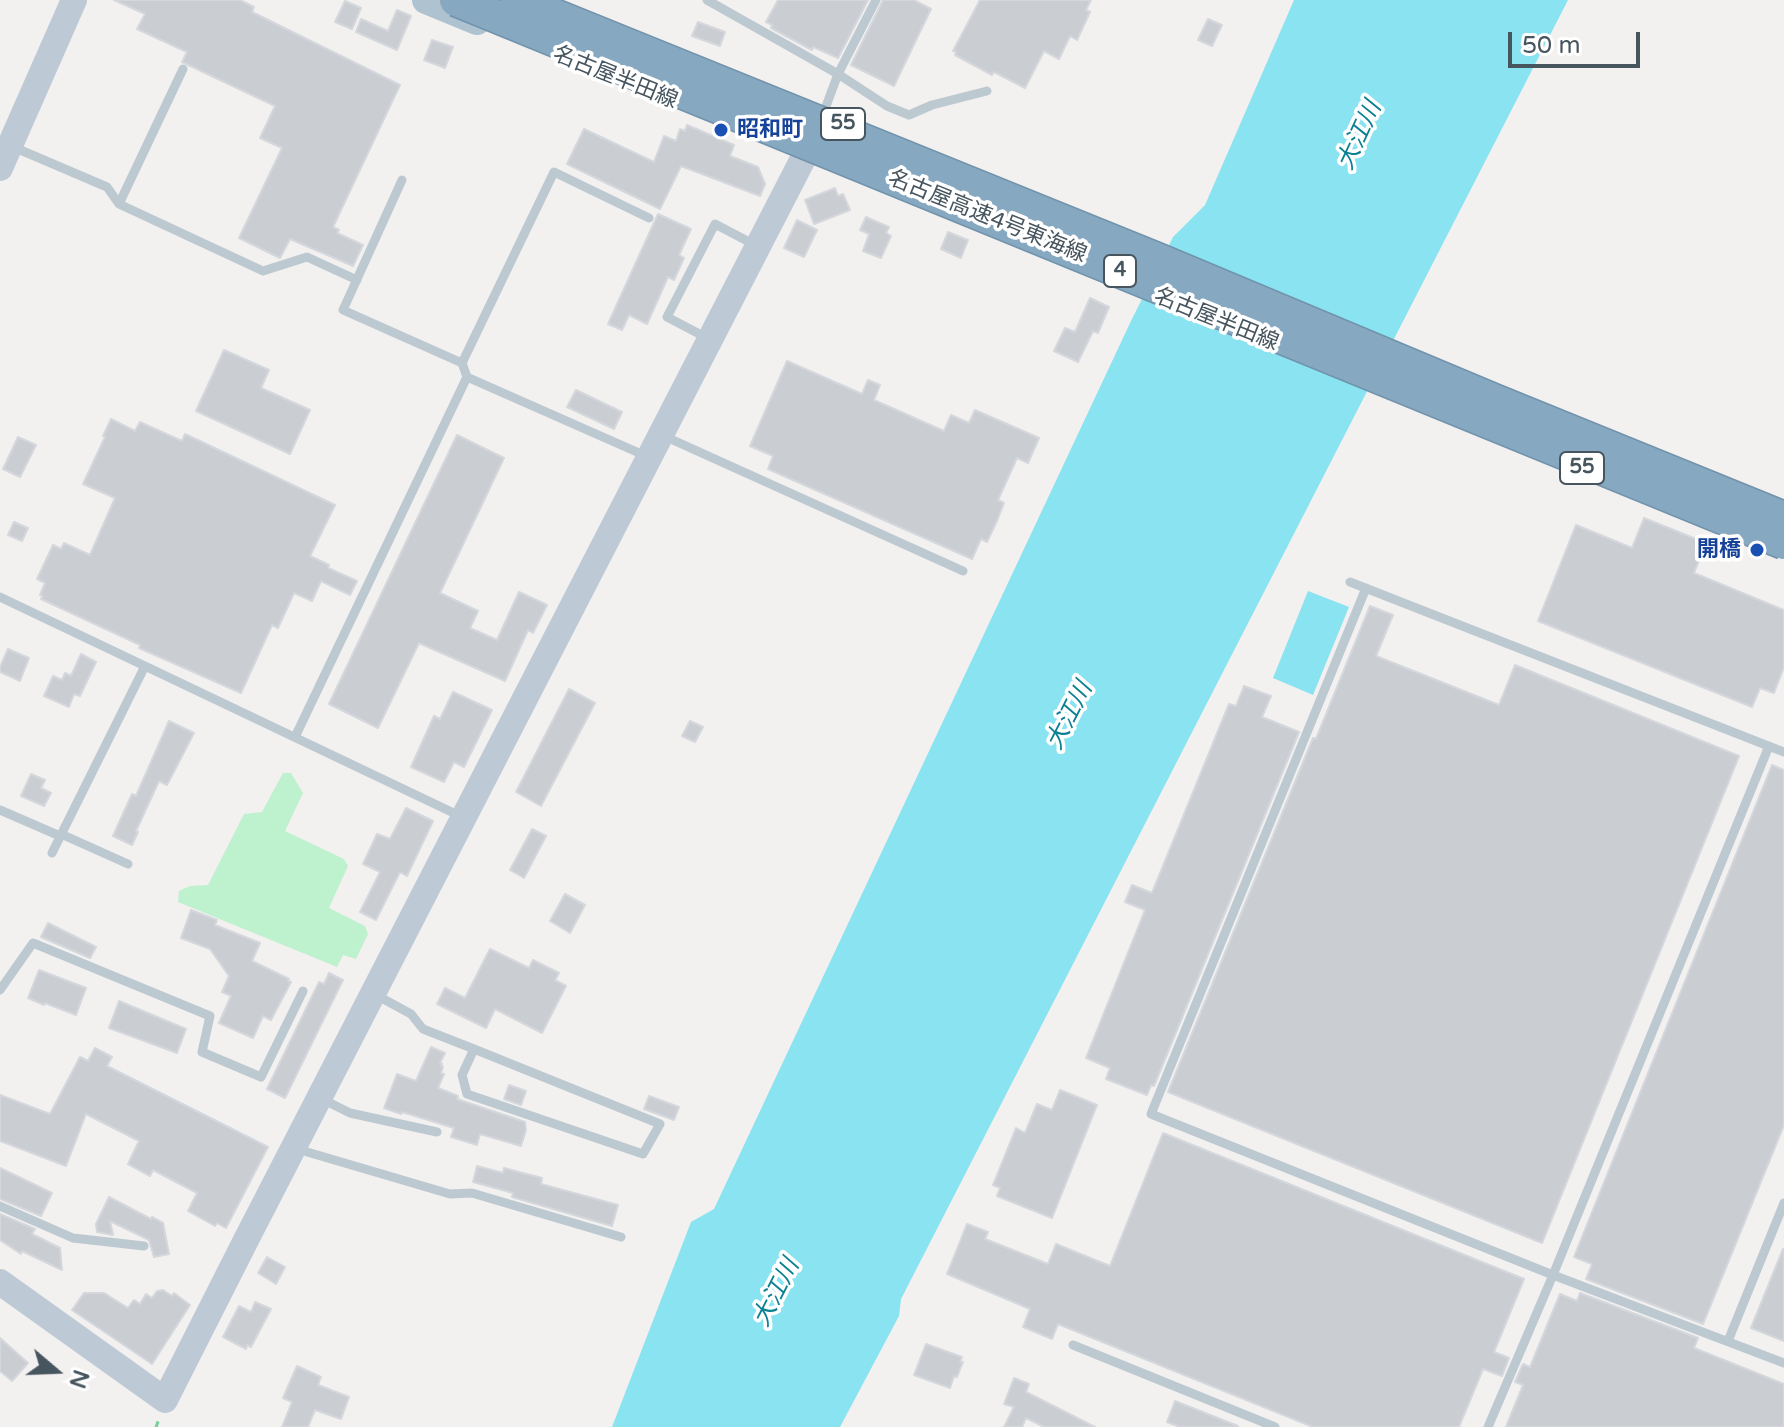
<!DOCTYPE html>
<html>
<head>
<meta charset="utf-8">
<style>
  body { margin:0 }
  #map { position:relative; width:1784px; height:1427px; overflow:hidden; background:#f3f0f0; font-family:"Varela Round",sans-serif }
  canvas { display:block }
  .north { position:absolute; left:16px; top:1331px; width:80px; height:80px; -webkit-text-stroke:6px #fff; paint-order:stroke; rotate:109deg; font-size:22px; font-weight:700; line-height:32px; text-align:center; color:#47555f }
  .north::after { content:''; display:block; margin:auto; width:28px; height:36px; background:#47555f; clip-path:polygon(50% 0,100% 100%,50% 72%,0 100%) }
  .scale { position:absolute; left:1508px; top:32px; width:132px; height:36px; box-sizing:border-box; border:4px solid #47555f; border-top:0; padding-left:10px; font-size:24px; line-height:28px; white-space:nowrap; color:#47555f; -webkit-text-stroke:6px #fff; paint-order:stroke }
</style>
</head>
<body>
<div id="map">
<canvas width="1784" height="1427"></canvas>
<div class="north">N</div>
<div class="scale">50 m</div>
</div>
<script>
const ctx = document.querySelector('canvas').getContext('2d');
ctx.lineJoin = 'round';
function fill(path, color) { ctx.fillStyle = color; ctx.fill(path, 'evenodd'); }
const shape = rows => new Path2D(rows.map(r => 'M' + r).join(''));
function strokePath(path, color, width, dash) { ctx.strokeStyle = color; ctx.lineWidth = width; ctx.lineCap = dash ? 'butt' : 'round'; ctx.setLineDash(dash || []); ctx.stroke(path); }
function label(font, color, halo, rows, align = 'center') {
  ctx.font = font + ' "Varela Round","Noto Sans JP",sans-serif'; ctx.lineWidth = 7; ctx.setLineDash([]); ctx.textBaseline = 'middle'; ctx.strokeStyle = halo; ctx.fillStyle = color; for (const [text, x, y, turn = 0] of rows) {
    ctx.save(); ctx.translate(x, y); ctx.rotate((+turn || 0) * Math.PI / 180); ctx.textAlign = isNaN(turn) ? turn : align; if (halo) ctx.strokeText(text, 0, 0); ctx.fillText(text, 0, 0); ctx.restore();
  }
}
const green = shape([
  [283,773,291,773,303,793,285,831,344,859,348,866,329,908,365,926,368,934,356,959,343,955,337,967,178,902,179,891,190,886,208,885,244,814,262,812]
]);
const water = shape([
  [1294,0,1568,0,901,1299,899,1316,840,1427,612,1427,691,1222,714,1209,1131,321,1173,237,1205,205],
  [1308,591,1349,607,1313,695,1273,678]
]);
const building = shape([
  [114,0,240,0,254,7,252,12,400,85,333,227,339,230,337,233,363,245,353,266,290,239,280,258,239,238,282,148,260,138,275,106,182,62,187,52,137,29,145,14,114,0],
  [778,0,868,0,838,58,813,47,812,50,771,28,772,25,766,22,778,0],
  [883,0,914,0,931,9,894,86,851,65,883,0],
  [980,0,1091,0,1086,10,1090,12,1077,40,1070,36,1059,59,1044,51,1025,88,994,72,992,75,955,55,956,52,953,51,980,0],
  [345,1,361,8,352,29,335,22,345,1],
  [397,10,411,16,397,50,356,32,361,19,388,31,397,10],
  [1208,19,1222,25,1212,46,1198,40,1208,19],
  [698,22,725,32,720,46,692,36,698,22],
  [432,40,453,47,445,68,424,60,432,40],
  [687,125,734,145,730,156,758,167,765,184,760,196,681,166,660,209,567,164,584,129,654,162,664,136,676,141,680,129,685,131,687,125],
  [835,188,838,196,843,194,850,210,814,224,805,200,835,188],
  [658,214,691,229,679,255,684,258,674,280,668,277,647,324,629,315,622,330,608,324,658,214],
  [866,217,889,227,886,233,891,236,881,258,863,251,869,234,860,230,866,217],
  [797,220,817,230,804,257,784,248,797,220],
  [948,232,968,240,961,258,941,249,948,232],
  [1090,298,1109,307,1098,333,1093,331,1078,362,1054,351,1065,328,1075,332,1090,298],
  [224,350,269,370,261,388,310,410,290,454,196,411,224,350],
  [787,361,862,394,868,380,880,385,874,400,944,431,951,415,969,423,975,410,1039,438,1028,463,1017,458,998,500,1004,503,997,521,987,542,981,539,972,559,768,469,773,456,750,446,787,361],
  [576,390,622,412,614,429,567,407,576,390],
  [111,419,135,431,140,422,182,441,185,434,335,505,310,556,329,565,328,568,357,581,350,595,321,581,312,601,294,593,278,628,272,625,241,693,139,648,140,645,41,599,43,596,40,595,45,583,37,579,53,545,61,549,64,543,90,555,115,498,83,484,105,437,103,436,111,419],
  [457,435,504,458,440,593,478,611,470,628,497,640,519,592,547,605,533,633,528,630,505,681,419,643,378,728,329,704,457,435],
  [18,437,36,445,20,477,3,469,18,437],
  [1644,518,1706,543,1694,573,1784,610,1784,667,1774,693,1760,688,1752,707,1538,621,1576,525,1632,548,1644,518],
  [14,522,28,528,22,541,8,535,14,522],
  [1370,606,1393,615,1376,656,1499,705,1515,665,1739,756,1542,1243,1168,1092,1313,738,1316,739,1370,606],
  [8,649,29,658,20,681,0,672,0,667,8,649],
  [81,654,96,662,80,696,74,694,69,707,44,696,53,676,62,680,65,673,71,676,81,654],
  [1244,686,1271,696,1262,717,1299,732,1154,1086,1151,1085,1147,1095,1106,1079,1110,1068,1086,1058,1145,910,1125,902,1132,885,1152,893,1229,704,1236,706,1244,686],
  [569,689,595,703,541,806,516,792,569,689],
  [453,692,492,710,464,767,454,762,444,782,411,767,434,716,440,719,453,692],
  [169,721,194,733,167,785,159,781,136,831,138,832,132,845,113,836,132,794,136,796,169,721],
  [690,721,703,727,695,742,682,736,690,721],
  [1772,765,1784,770,1784,1125,1703,1324,1586,1279,1592,1264,1574,1257,1772,765],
  [31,774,45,780,41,788,51,793,44,806,21,796,31,774],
  [406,808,433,821,407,876,400,872,376,920,360,912,380,872,363,864,377,834,390,839,406,808],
  [532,829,546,836,524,878,510,870,532,829],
  [565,894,585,905,570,933,550,921,565,894],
  [191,910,217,920,215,925,260,943,252,961,289,979,288,981,291,982,271,1020,263,1016,253,1038,219,1023,231,996,222,992,229,976,210,949,181,938,191,910],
  [48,923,96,947,90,958,41,937,48,923],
  [490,949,529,968,533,960,559,973,555,980,566,986,542,1033,495,1009,486,1028,437,1004,445,988,465,998,490,949],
  [39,970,86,988,76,1015,45,1003,44,1005,28,998,39,970],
  [329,973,343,980,285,1098,267,1089,319,982,324,984,329,973],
  [119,1001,186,1029,177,1053,109,1028,119,1001],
  [431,1047,445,1053,440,1063,442,1064,441,1066,443,1067,441,1073,444,1074,438,1088,458,1096,457,1099,525,1122,526,1130,521,1146,480,1134,477,1145,451,1137,454,1128,402,1112,401,1114,384,1108,397,1074,416,1081,431,1047],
  [95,1048,112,1057,107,1066,268,1147,226,1228,217,1223,215,1226,188,1211,197,1193,153,1170,150,1176,128,1164,139,1141,86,1114,66,1166,0,1141,0,1095,50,1114,80,1057,88,1061,95,1048],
  [509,1085,526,1091,521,1105,504,1099,509,1085],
  [1060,1090,1097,1105,1052,1218,997,1196,1000,1188,993,1185,1016,1128,1025,1133,1037,1104,1052,1110,1060,1090],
  [649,1096,679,1107,674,1120,644,1109,649,1096],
  [1163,1133,1524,1279,1494,1352,1509,1358,1502,1376,1483,1369,1459,1427,1313,1427,1058,1324,1052,1339,1023,1327,1030,1309,947,1274,967,1224,988,1232,985,1239,1048,1264,1056,1244,1110,1266,1163,1133],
  [477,1166,503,1173,504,1168,542,1178,541,1184,618,1205,612,1226,512,1197,513,1193,473,1182,477,1166],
  [0,1168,52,1193,41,1216,0,1199,0,1168],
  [109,1197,151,1219,152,1217,163,1223,169,1254,154,1257,149,1240,110,1221,113,1235,97,1232,96,1224,109,1197],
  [0,1214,35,1229,32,1234,60,1248,62,1270,22,1251,21,1254,0,1240,0,1214],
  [1783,1249,1784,1249,1784,1341,1751,1328,1783,1249],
  [267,1257,285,1267,276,1284,258,1273,267,1257],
  [163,1290,172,1296,174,1293,190,1305,152,1364,72,1310,84,1293,104,1293,128,1308,134,1300,140,1304,146,1294,152,1298,157,1291,163,1290],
  [1580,1293,1698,1338,1694,1348,1784,1384,1784,1427,1506,1427,1523,1385,1515,1382,1523,1364,1530,1367,1560,1294,1577,1301,1580,1293],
  [255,1302,271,1309,251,1347,247,1345,246,1349,223,1337,239,1306,251,1312,255,1302],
  [0,1338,28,1363,12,1381,0,1371,0,1338],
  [926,1344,962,1357,960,1362,963,1362,957,1377,954,1376,950,1388,914,1375,926,1344],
  [297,1366,321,1377,318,1385,349,1397,341,1419,315,1410,308,1427,282,1427,292,1402,283,1398,297,1366],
  [1014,1378,1029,1384,1026,1392,1095,1427,1044,1427,1026,1418,1022,1427,1004,1427,1014,1407,1004,1404,1014,1378],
  [1175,1401,1238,1426,1237,1427,1180,1427,1167,1422,1175,1401]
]);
const path = shape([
  [156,1427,159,1419]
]);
const lane = shape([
  [707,0,838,74,887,106,909,115,932,105,987,91],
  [822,117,838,74,876,0],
  [11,146,107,187,119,204,263,271,307,257,357,280],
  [402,180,343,310,462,363,467,377],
  [119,204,183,69],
  [709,339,667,317,715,224,755,245],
  [462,363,554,172,649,218],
  [664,436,963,571],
  [1350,582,1784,752],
  [1366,588,1151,1114,1553,1275,1784,1363],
  [0,597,460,816],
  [295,737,467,377,646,456],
  [0,810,60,836],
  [61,834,128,864],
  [52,853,145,666],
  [0,990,33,943,210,1016,202,1052,261,1077,303,991],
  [376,995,411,1014,423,1029,474,1049,660,1124,643,1154,467,1094,462,1075,474,1049],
  [322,1099,350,1113,437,1132],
  [297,1149,450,1194,472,1193,621,1237],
  [0,1206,73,1238,144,1246],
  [1728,1341,1784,1203],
  [1073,1345,1275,1427],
  [1488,1427,1553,1275,1769,746]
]);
const secondary = shape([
  [0,168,74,0],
  [0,1282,165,1400,247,1238,806,153]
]);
const primary = shape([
  [426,0,477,21]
]);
const highwayBridge = shape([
  [456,0,1784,543],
  [517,0,1157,259,1496,401,1784,518]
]);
const markers = [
  [721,130,8,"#1a4fb4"],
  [1757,550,8,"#1a4fb4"]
];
const shields = [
  [843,124,44],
  [1120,271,32],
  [1582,468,44]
];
const shieldNames = [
  ["55",843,124],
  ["4",1120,271],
  ["55",1582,468]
];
const streetNames = [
  ["名古屋半田線",615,78,22],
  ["名古屋高速4号東海線",987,217,22],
  ["名古屋半田線",1216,320,22]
];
const transitNames = [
  ["昭和町",737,130],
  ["開橋",1741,550,"right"]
];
const waterNames = [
  ["大江川",1360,136,-65],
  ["大江川",1070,716,-63],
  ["大江川",777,1293,-63]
];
fill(green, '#bef1cd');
fill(water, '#89e3f0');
fill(building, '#caced3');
strokePath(building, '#d4d7dc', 2);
strokePath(path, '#74d19b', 3, [6, 4]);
strokePath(lane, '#bdc9d0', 9);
strokePath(secondary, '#bdcad5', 26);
strokePath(primary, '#afc2d0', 28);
strokePath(highwayBridge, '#7193ac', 35, []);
strokePath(highwayBridge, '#86a8c1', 32);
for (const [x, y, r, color] of markers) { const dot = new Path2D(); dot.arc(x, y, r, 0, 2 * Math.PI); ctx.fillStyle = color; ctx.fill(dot); strokePath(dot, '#fff', 3); }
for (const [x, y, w] of shields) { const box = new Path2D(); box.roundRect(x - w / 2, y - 16, w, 32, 6); ctx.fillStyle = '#fff'; ctx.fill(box); strokePath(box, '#47555f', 2); }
label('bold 20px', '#47555f', null, shieldNames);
label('22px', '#47555f', '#fff', streetNames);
label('bold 22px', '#164399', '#fff', transitNames, 'left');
label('italic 24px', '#098192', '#fff', waterNames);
</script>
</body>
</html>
